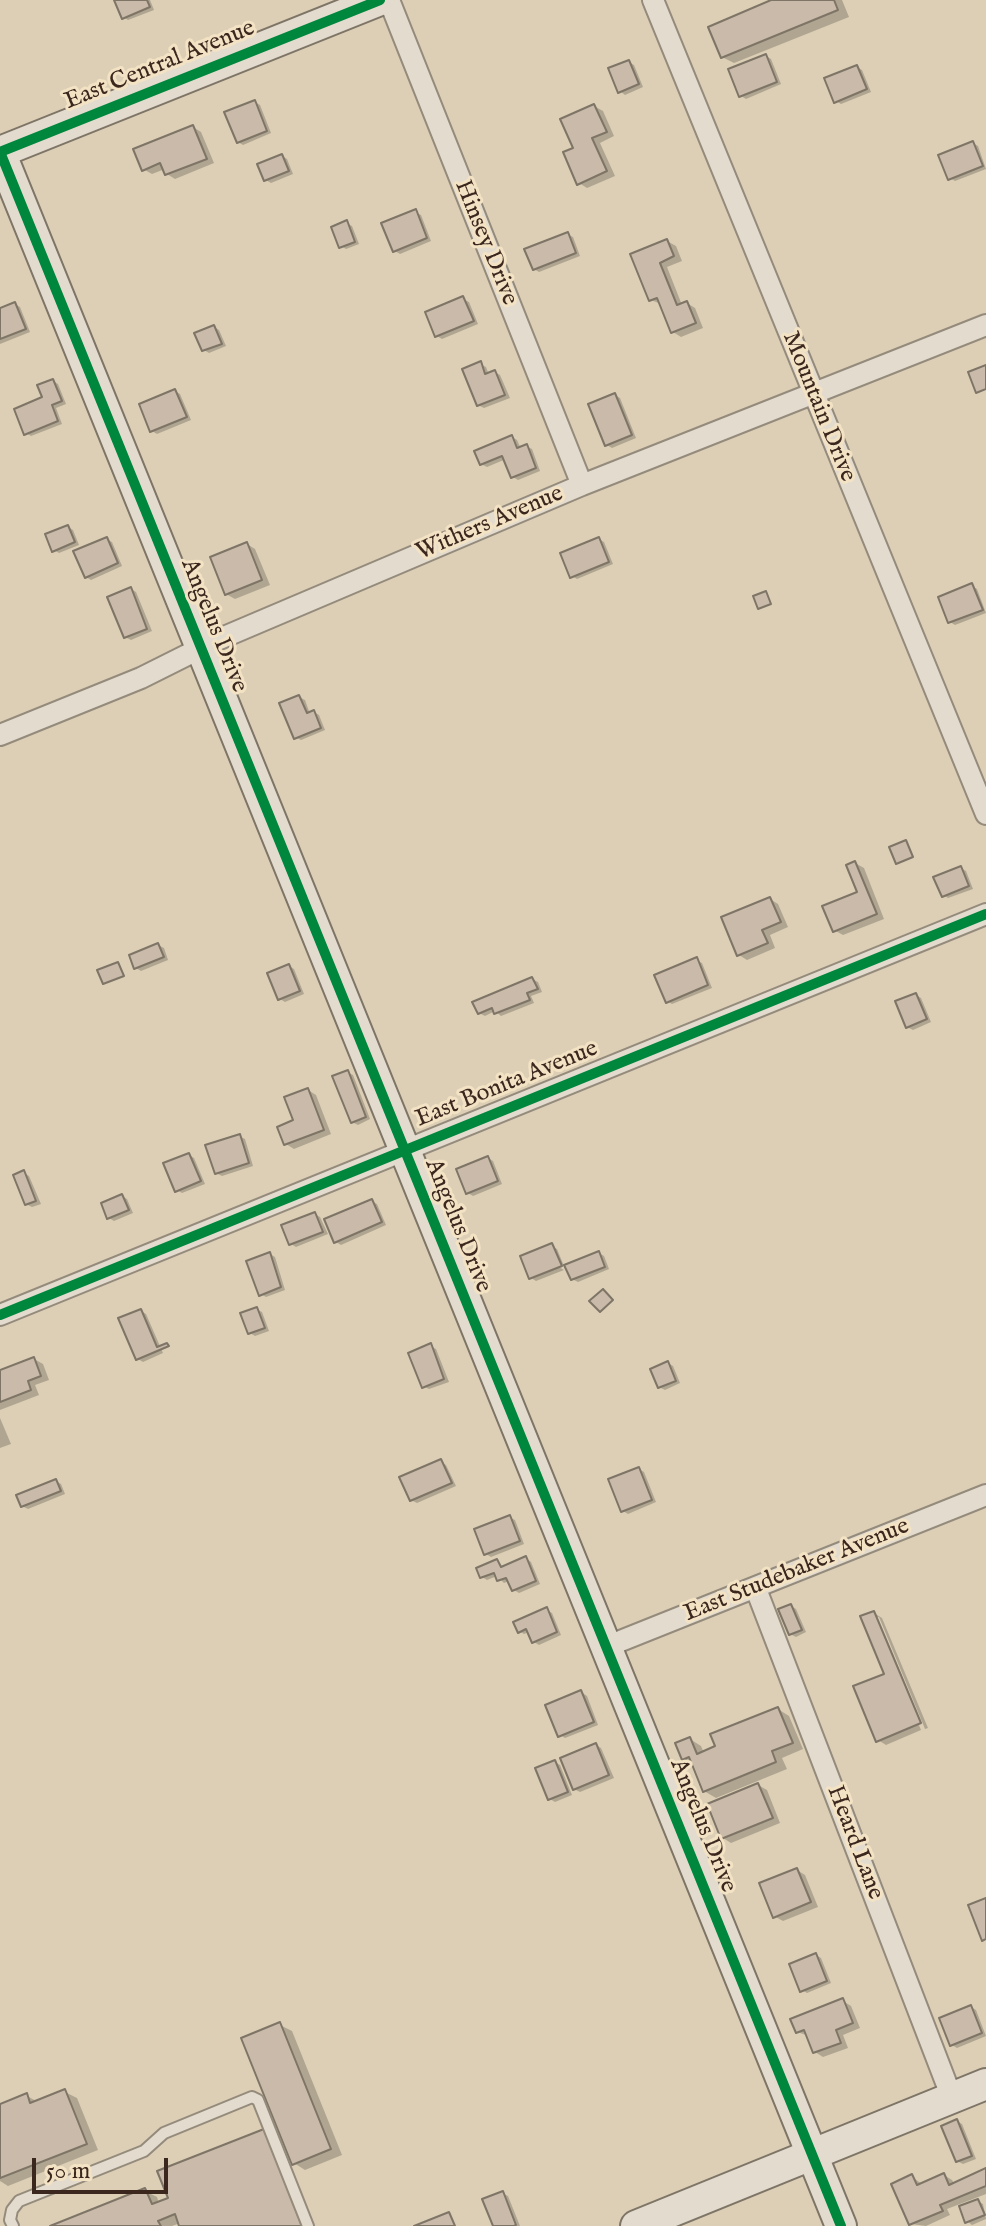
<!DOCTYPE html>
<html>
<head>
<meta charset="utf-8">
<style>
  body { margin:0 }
  #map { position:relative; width:986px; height:2226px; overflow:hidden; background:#dccfb5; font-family:"IM FELL English",serif }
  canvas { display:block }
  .scale { position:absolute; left:32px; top:2158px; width:136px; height:36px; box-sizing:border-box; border:4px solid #3c271e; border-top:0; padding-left:10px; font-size:24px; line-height:28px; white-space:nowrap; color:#3c271e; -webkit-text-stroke:6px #f3e3c4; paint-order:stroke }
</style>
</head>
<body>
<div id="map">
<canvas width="986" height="2226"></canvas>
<div class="scale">50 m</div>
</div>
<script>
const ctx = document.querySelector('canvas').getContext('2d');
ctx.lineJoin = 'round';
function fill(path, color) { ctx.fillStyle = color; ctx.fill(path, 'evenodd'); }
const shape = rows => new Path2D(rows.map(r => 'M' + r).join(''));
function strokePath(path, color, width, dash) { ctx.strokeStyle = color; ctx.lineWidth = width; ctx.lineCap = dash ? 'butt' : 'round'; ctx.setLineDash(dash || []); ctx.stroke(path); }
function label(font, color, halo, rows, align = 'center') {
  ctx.font = font + ' "IM FELL English",serif'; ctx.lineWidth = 6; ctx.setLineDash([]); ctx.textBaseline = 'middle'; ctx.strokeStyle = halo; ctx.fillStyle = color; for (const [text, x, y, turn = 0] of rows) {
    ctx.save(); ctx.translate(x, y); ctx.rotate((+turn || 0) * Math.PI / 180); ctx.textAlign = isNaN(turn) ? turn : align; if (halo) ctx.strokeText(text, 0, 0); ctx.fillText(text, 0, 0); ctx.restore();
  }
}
const shadow = shape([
  [116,0,150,0,154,10,128,20,123,17],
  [773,0,842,0,849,17,734,63,722,57],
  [766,56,771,59,781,84,746,99,741,96],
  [629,62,634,65,643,87,625,95,620,91],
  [857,67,862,70,871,92,841,104,836,101],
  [255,102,260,105,271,133,243,145,238,142],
  [594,106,603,111,614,136,600,143,615,176,587,188,579,183,576,149],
  [193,127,201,132,214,163,175,179,167,174,165,169,152,174,143,169],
  [973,143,978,146,986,169,955,181,950,178],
  [282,156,287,159,293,174,271,183,266,180],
  [415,212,421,215,431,241,400,254,395,251],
  [346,223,352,226,359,244,346,249,341,246],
  [567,234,573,237,580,256,539,272,534,269],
  [667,241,676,246,682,261,667,267,682,305,687,303,695,308,703,328,681,337,673,332,661,304,651,300,632,255],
  [463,299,469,302,478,324,442,339,437,336],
  [15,304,20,307,30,332,0,344,0,310],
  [214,327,219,330,226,346,209,353,204,350],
  [480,364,486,367,489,375,495,372,500,375,510,398,484,408,478,405],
  [53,381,58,384,66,404,56,408,62,424,31,436,26,433],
  [175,391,180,394,191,420,157,434,152,431],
  [615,395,620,398,636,438,612,448,607,445],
  [512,437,517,440,521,449,526,446,532,449,540,471,518,480,513,477,506,459,487,467,481,464],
  [68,527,73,530,79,545,59,553,54,550],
  [106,539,112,542,122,566,91,580,86,577],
  [599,539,604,542,613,564,577,579,572,576],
  [247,544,255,549,270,585,235,599,226,594],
  [972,586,977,589,986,613,955,625,950,622],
  [131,589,136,592,152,631,131,640,125,637],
  [299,697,305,700,310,714,314,712,319,715,325,730,301,740,295,737],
  [855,863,864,868,884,919,843,935,834,930,860,893],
  [961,868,966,871,973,889,948,898,943,895],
  [770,899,778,904,788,927,770,935,775,948,747,960,739,955],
  [158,945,164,948,168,960,141,971,136,968],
  [696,960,702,963,712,988,672,1004,667,1001],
  [289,966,294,969,304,994,285,1002,280,999],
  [532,979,538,982,542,992,531,996,534,1003,501,1016,495,1011,485,1016,479,1013],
  [916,995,921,998,931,1022,913,1030,907,1027],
  [347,1072,353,1075,370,1119,358,1125,352,1122],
  [308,1090,316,1095,331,1134,294,1149,286,1144],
  [239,1136,245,1139,253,1166,222,1176,216,1173],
  [189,1155,194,1158,205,1184,182,1193,177,1190],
  [488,1158,493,1161,502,1184,473,1196,468,1193],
  [24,1173,29,1176,41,1204,32,1207,26,1204],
  [122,1196,127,1199,133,1213,114,1221,109,1218],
  [371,1201,377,1204,386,1225,341,1245,336,1242],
  [315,1214,320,1217,328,1234,296,1247,291,1244],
  [552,1246,557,1249,564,1266,554,1260,552,1263,564,1270,536,1281,531,1278],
  [599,1253,604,1256,609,1269,578,1282,572,1279],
  [270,1254,275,1257,285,1290,266,1297,261,1294],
  [256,1309,262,1312,269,1331,255,1336,250,1333],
  [141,1311,146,1314,163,1353,143,1362,138,1359],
  [430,1346,436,1349,449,1382,429,1389,423,1386],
  [34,1359,43,1364,49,1380,35,1385,39,1395,0,1410,0,1373],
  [668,1363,673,1366,680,1383,665,1390,659,1387],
  [0,1418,11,1444,0,1448],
  [441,1462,446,1465,456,1486,417,1503,411,1500],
  [639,1469,644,1472,656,1502,628,1514,623,1511],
  [56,1481,61,1484,65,1494,28,1509,22,1506],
  [509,1517,515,1520,524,1544,491,1557,486,1554],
  [526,1558,531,1562,540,1584,519,1593,514,1590,509,1581,504,1583,497,1576,487,1580,482,1577,497,1561,504,1568],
  [791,1606,796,1609,806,1632,796,1637,790,1634],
  [547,1610,552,1613,561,1635,539,1645,534,1642,529,1632,524,1634,519,1631],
  [874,1613,882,1618,928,1728,925,1729,879,1617,874,1617,921,1730,886,1745,878,1740,856,1687,886,1675,862,1617],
  [581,1692,587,1696,598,1725,565,1738,560,1735],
  [778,1709,789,1716,803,1749,782,1758,787,1769,716,1798,704,1791,694,1765,683,1759,690,1739,701,1746,704,1753],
  [596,1745,601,1748,614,1778,580,1792,574,1789],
  [555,1762,560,1765,572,1795,555,1802,550,1799],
  [758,1785,767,1790,780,1823,731,1843,723,1838],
  [797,1870,805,1875,818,1907,783,1921,774,1916],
  [816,1955,821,1958,831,1983,807,1993,802,1990],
  [843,2001,851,2006,860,2028,843,2035,848,2048,823,2057,815,2052,809,2036,797,2032],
  [971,2007,976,2010,986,2036,957,2048,952,2045],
  [280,2025,292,2031,342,2155,305,2170,294,2163],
  [65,2092,77,2098,98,2150,8,2186,0,2181,0,2106,27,2096,38,2102],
  [957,2121,962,2124,976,2159,963,2164,957,2161],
  [263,2131,275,2138,310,2226,181,2226,180,2223,172,2226,56,2226,145,2191,157,2197,159,2204,170,2199],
  [986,2171,986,2194,947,2209,950,2215,926,2226,911,2224,912,2177,922,2184,944,2175,952,2180,955,2185],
  [502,2193,508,2196,520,2226,495,2226],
  [978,2201,983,2204,986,2219,972,2225,967,2221]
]);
const building = shape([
  [114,0,147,0,150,7,122,19,114,0],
  [771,0,834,0,838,10,721,58,708,27,771,0],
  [766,54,777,82,739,97,728,69,766,54],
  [629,60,639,84,618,93,608,68,629,60],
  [857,65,867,89,834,103,824,78,857,65],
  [255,100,267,131,237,143,224,112,255,100],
  [594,104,607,132,592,138,607,171,577,185,563,152,573,148,560,119,594,104],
  [193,125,207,159,165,175,160,163,142,171,133,149,193,125],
  [973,141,983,166,948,180,938,155,973,141],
  [282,154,289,171,264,181,257,164,282,154],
  [416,209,427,238,393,252,381,223,416,209],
  [347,220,355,242,339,248,331,227,347,220],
  [568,232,576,253,533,270,524,249,568,232],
  [667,239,674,256,660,263,677,305,687,301,696,323,671,333,657,298,649,301,630,254,667,239],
  [463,296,474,321,435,337,425,312,463,296],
  [15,302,26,329,0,339,0,308,15,302],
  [214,325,222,344,202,351,194,333,214,325],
  [481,361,485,374,495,370,505,395,477,406,462,369,481,361],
  [986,365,986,389,976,393,968,372,986,365],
  [53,379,62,401,52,405,58,421,24,435,14,409,42,397,37,385,53,379],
  [175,389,187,417,150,432,139,404,175,389],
  [615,393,632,435,605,446,588,404,615,393],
  [512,435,517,448,527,444,536,468,511,478,502,456,480,465,474,451,512,435],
  [68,525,75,542,52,552,45,534,68,525],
  [107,537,118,563,85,578,73,551,107,537],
  [599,537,609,562,570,578,560,553,599,537],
  [247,542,262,580,225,595,210,557,247,542],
  [972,583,983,610,948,623,938,597,972,583],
  [131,587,147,629,124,638,107,597,131,587],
  [766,591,771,604,758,609,753,596,766,591],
  [299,695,307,713,314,710,321,728,294,739,279,703,299,695],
  [906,840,913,857,896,864,889,847,906,840],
  [855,861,877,914,833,932,822,906,857,892,846,865,855,861],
  [961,866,969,886,942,897,933,877,961,866],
  [770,897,781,922,762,930,768,943,737,956,721,917,770,897],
  [158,943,164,957,134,969,129,955,158,943],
  [697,957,708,985,666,1003,654,975,697,957],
  [118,962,124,976,103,984,97,970,118,962],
  [289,964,300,991,278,1000,267,973,289,964],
  [532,977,538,989,527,993,530,1000,494,1014,492,1008,478,1014,472,1002,532,977],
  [916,993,927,1019,906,1028,895,1001,916,993],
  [348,1070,366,1117,351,1123,332,1076,348,1070],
  [308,1088,324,1130,284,1145,277,1127,293,1120,284,1097,308,1088],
  [240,1134,249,1163,215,1174,205,1145,240,1134],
  [189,1153,201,1181,175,1192,163,1163,189,1153],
  [488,1156,498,1181,466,1194,456,1169,488,1156],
  [24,1170,36,1201,25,1205,13,1175,24,1170],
  [122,1194,129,1210,107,1219,101,1203,122,1194],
  [372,1199,382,1222,334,1243,324,1219,372,1199],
  [315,1212,323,1232,289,1245,281,1225,315,1212],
  [552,1243,562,1266,529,1279,520,1256,552,1243],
  [599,1251,605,1267,571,1280,564,1265,599,1251],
  [270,1252,281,1287,259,1296,246,1261,270,1252],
  [603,1289,613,1300,600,1312,589,1301,603,1289],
  [257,1307,265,1328,248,1334,240,1313,257,1307],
  [141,1309,157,1347,167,1343,169,1346,136,1360,118,1318,141,1309],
  [431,1343,444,1379,422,1388,408,1353,431,1343],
  [34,1357,41,1376,28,1381,31,1390,0,1402,0,1370,34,1357],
  [668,1361,676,1381,658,1388,650,1369,668,1361],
  [441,1459,452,1483,410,1501,399,1477,441,1459],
  [639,1467,652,1500,621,1512,608,1479,639,1467],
  [56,1479,61,1491,21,1507,16,1495,56,1479],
  [510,1515,520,1541,484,1555,474,1529,510,1515],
  [526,1556,536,1581,512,1591,506,1578,497,1581,494,1573,480,1578,476,1568,497,1559,501,1567,526,1556],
  [791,1604,802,1630,789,1635,778,1609,791,1604],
  [547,1607,557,1632,532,1643,526,1629,518,1633,513,1622,547,1607],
  [874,1611,921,1723,876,1742,853,1686,884,1674,860,1616,874,1611],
  [581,1690,594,1722,558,1737,545,1705,581,1690],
  [778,1707,793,1743,772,1751,776,1762,703,1792,689,1757,682,1760,675,1743,690,1737,697,1754,715,1746,710,1734,778,1707],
  [596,1743,609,1775,573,1790,560,1758,596,1743],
  [555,1760,568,1792,548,1800,535,1768,555,1760],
  [758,1783,773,1818,721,1839,707,1804,758,1783],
  [797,1868,811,1902,773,1918,759,1883,797,1868],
  [986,1898,986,1939,982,1941,968,1905,986,1898],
  [816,1953,827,1981,800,1992,789,1964,816,1953],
  [843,1998,853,2023,836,2030,841,2043,813,2053,804,2030,796,2033,790,2019,843,1998],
  [971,2005,982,2033,950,2046,939,2018,971,2005],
  [280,2022,331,2149,292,2165,241,2038,280,2022],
  [65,2089,87,2144,0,2178,0,2104,27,2093,30,2103,65,2089],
  [957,2119,972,2156,956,2162,941,2126,957,2119],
  [264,2129,302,2226,179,2226,175,2214,158,2221,161,2226,50,2226,145,2188,152,2204,168,2198,157,2171,264,2129],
  [986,2168,986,2186,940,2205,943,2211,909,2225,891,2184,912,2174,917,2185,944,2173,949,2185,986,2168],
  [503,2191,516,2225,514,2226,493,2226,482,2199,503,2191],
  [978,2199,985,2215,965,2223,959,2206,978,2199],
  [449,2212,455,2226,414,2226,449,2212]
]);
const lane = shape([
  [13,2226,10,2220,12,2210,19,2201,144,2151,164,2133,252,2097,258,2100,308,2226]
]);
const street = shape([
  [389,0,582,485],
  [653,0,986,814],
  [0,735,141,678,217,640,582,485,986,325],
  [0,1315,986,914],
  [756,1589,952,2098],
  [608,1646,986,1495]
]);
const secondary = shape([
  [0,152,841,2226],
  [0,152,380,0],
  [636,2226,986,2084]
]);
const cycleway = shape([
  [0,152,841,2226],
  [0,152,380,0],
  [0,1315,986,914]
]);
const streetNames = [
  ["East Central Avenue",160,66,-22],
  ["Hinsey Drive",485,243,68],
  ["Mountain Drive",818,407,68],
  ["Withers Avenue",490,524,-23],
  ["Angelus Drive",213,626,68],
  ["East Bonita Avenue",507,1085,-22],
  ["Angelus Drive",457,1226,68],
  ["East Studebaker Avenue",797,1571,-22],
  ["Angelus Drive",702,1826,68],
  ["Heard Lane",854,1843,69]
];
fill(shadow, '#0003');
fill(building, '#cabaa9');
strokePath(building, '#7e7567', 2);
strokePath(lane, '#958b7c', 14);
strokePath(street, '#958b7c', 24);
strokePath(secondary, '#7e7567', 34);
strokePath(lane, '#e3dcce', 10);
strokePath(street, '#e3dcce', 20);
strokePath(secondary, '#e3dcce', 30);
strokePath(cycleway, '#00873e', 10);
label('24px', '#3c271e', '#f3e3c4', streetNames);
</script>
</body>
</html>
